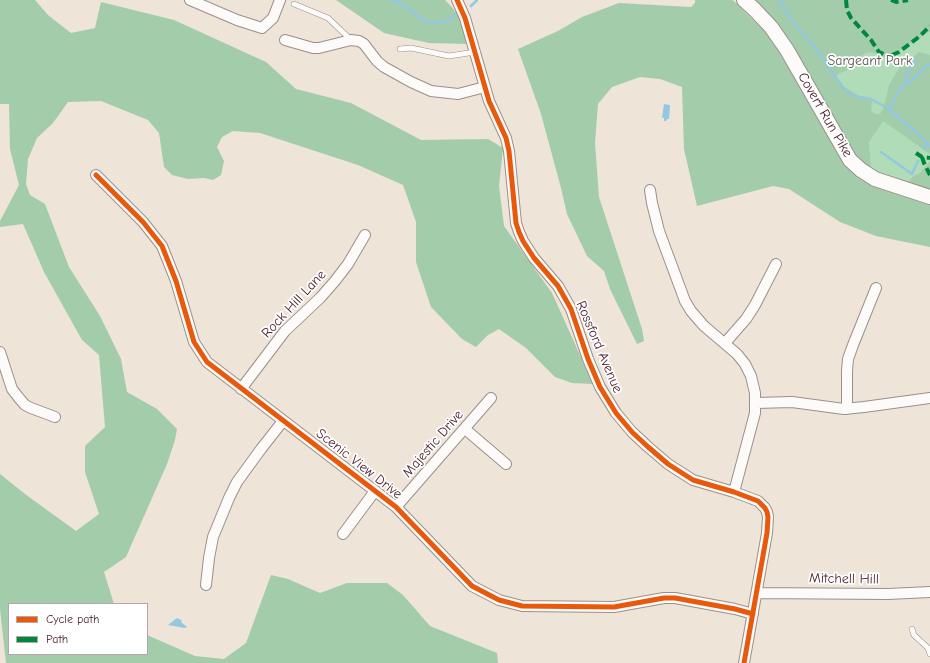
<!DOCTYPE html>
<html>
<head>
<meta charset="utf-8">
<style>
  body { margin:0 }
  #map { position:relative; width:930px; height:663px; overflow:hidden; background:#eee4d8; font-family:"Comic Neue",sans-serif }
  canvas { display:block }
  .legend { position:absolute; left:8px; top:603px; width:140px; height:52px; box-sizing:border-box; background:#fff; border:1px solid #b7a5aa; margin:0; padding:5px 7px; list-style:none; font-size:12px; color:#4a1f2b }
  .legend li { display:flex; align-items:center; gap:8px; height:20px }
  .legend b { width:20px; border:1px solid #b7a5aa }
</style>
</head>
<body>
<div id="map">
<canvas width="930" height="663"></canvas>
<ul class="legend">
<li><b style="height:5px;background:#e8590c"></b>Cycle path</li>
<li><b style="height:5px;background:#00873e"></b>Path</li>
</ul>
</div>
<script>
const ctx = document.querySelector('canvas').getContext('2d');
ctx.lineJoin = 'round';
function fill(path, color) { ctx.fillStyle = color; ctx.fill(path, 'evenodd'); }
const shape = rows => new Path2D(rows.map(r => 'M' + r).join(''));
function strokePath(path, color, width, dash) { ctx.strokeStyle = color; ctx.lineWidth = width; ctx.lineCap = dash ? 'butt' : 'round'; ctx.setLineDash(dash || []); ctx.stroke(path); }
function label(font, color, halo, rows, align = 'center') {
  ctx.font = font + ' "Comic Neue",sans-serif'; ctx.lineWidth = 3.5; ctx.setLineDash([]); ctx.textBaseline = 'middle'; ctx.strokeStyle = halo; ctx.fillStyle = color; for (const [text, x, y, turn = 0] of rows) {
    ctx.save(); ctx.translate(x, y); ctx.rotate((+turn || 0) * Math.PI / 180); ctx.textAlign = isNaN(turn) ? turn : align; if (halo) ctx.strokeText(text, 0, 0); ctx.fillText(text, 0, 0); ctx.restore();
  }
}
const green = shape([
  [930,0,930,192,880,174,871,170,797,55]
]);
const forest = shape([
  [0,0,35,0,48,15,71,33,95,28,101,2,174,20,266,62,296,89,351,103,421,140,488,139,503,148,499,186,504,226,552,293,593,384,572,383,555,377,526,348,499,329,488,335,476,347,462,339,431,307,416,262,416,222,403,185,358,165,260,133,233,131,222,137,217,147,224,161,221,175,213,180,204,178,188,179,172,175,164,167,159,133,148,120,101,101,68,102,53,123,37,138,28,159,26,184,30,195,45,204,69,267,100,316,121,359,127,392,157,409,177,429,175,440,167,464,126,557,104,572,114,604,9,604,9,654,147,654,147,635,195,656,224,659,246,643,271,575,288,579,320,593,347,583,387,583,403,595,430,626,497,653,498,663,6,663,0,609,0,474,25,494,76,531,99,514,85,472,85,446,105,427,99,355,82,340,44,272,23,224,0,227,0,221,19,185,10,149,9,104,0,104],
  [336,0,445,0,449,4,459,16,468,44,429,43,384,33],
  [695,0,732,0,734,1,770,37,841,155,877,187,930,204,930,247,876,236,840,222,789,189,773,186,697,206,684,149,682,87,660,79,640,77,612,87,598,104,595,143,599,197,642,329,644,341,637,344,610,289,604,271,587,256,567,214,561,188,541,114,518,49,558,31,582,17,619,3,691,7,695,3],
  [752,0,930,0,930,31,893,55,885,57,871,52,866,53,860,57,852,68,838,74,836,77,843,86,857,95,869,98,872,101,871,111,875,114,880,114,884,107,889,85,902,63,912,58,919,52,930,55,930,154,883,121,869,142,871,170,861,162,851,152],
  [930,161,930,192,908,183,913,176,919,174]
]);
const water = shape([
  [664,104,670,105,669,119,667,119,666,121,664,121,664,118,662,118],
  [177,618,181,620,182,623,187,627,185,628,168,625]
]);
const stream = shape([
  [391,0,400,3,426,22,438,23,447,21,455,15],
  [779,0,793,22,815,47,832,72,845,90,859,97,871,99,889,109,917,133,930,146],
  [471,6,477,0],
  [906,84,905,78,916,59],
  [889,109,900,89,912,80,923,69,930,64],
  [924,149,927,142],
  [881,152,912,174,918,161]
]);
const lane = shape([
  [294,4,328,18,351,40],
  [400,49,411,48,449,56,475,52],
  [912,629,914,635,928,648,930,654]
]);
const street = shape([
  [190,0,237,20,262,28,273,18,280,0],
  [457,0,465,18,489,101,506,138,509,151,516,223,519,232,523,241,534,258,558,286,571,309,588,359,600,387,616,413,632,432,647,446,668,464,693,480,734,492,758,501,765,508,767,512,768,517,767,533,744,663],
  [285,40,313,48,319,48,351,40,359,41,364,44,377,61,384,67,411,82,431,91,458,94,485,87],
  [96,175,143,222,162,246,176,281,194,342,207,362,396,507,472,586,499,600,522,606,614,607,664,598,675,598,735,609,753,614],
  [650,190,652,203,659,231,685,301,691,311,704,326,737,354,745,364,751,376,755,393,755,413,734,492],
  [725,343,746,319,755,305,776,264],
  [0,352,12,389,19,398,25,405,31,408,55,417],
  [241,389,285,331,320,298,335,281,348,264,365,235],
  [756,403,792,402,844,409,864,407,930,398],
  [847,409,847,371,848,359,853,345,876,288],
  [465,429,506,464],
  [396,507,491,398],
  [343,534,375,491],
  [206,585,209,558,213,537,229,498,237,482,261,449,283,421],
  [757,593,888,594,930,592]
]);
const secondary = shape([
  [744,0,754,9,771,27,787,50,850,160,861,170,875,179,930,197]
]);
const quiet = shape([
  [846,0,847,10,851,18,871,40,879,52,886,55,892,55,896,63],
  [891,0,896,2,908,0],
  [892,55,899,52,920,36,930,26],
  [916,153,922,157,930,158],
  [922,157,924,163,930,175]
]);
const cycleway = shape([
  [457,0,465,18,489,101,506,138,509,151,516,223,519,232,523,241,534,258,558,286,571,309,588,359,600,387,616,413,632,432,647,446,668,464,693,480,734,492,758,501,765,508,767,512,768,517,767,533,744,663],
  [96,175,143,222,162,246,176,281,194,342,207,362,396,507,472,586,499,600,522,606,614,607,664,598,675,598,735,609,753,614]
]);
const parkNames = [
  ["Sargeant Park",870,61]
];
const streetNames = [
  ["Covert Run Pike",825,115,60],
  ["Rock Hill Lane",294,304,-47],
  ["Rossford Avenue",599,347,67],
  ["Majestic Drive",433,444,-49],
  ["Scenic View Drive",359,464,38],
  ["Mitchell Hill",844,579,1]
];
fill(green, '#b0ddb8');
fill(forest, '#a3ccaa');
fill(water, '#93c7e2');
strokePath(stream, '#93c7e2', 2.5);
strokePath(lane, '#9b8f8b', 6);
strokePath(street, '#9b8f8b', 12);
strokePath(secondary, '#9b8f8b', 16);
strokePath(lane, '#fcfbf9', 5);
strokePath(street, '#fcfbf9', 10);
strokePath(secondary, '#fcfbf9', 14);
strokePath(quiet, '#00873e', 4, [8, 4]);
strokePath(cycleway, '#e8590c', 5);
label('14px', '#5a564e', '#fff', parkNames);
label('14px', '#4a1f2b', '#fff', streetNames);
</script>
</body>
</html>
